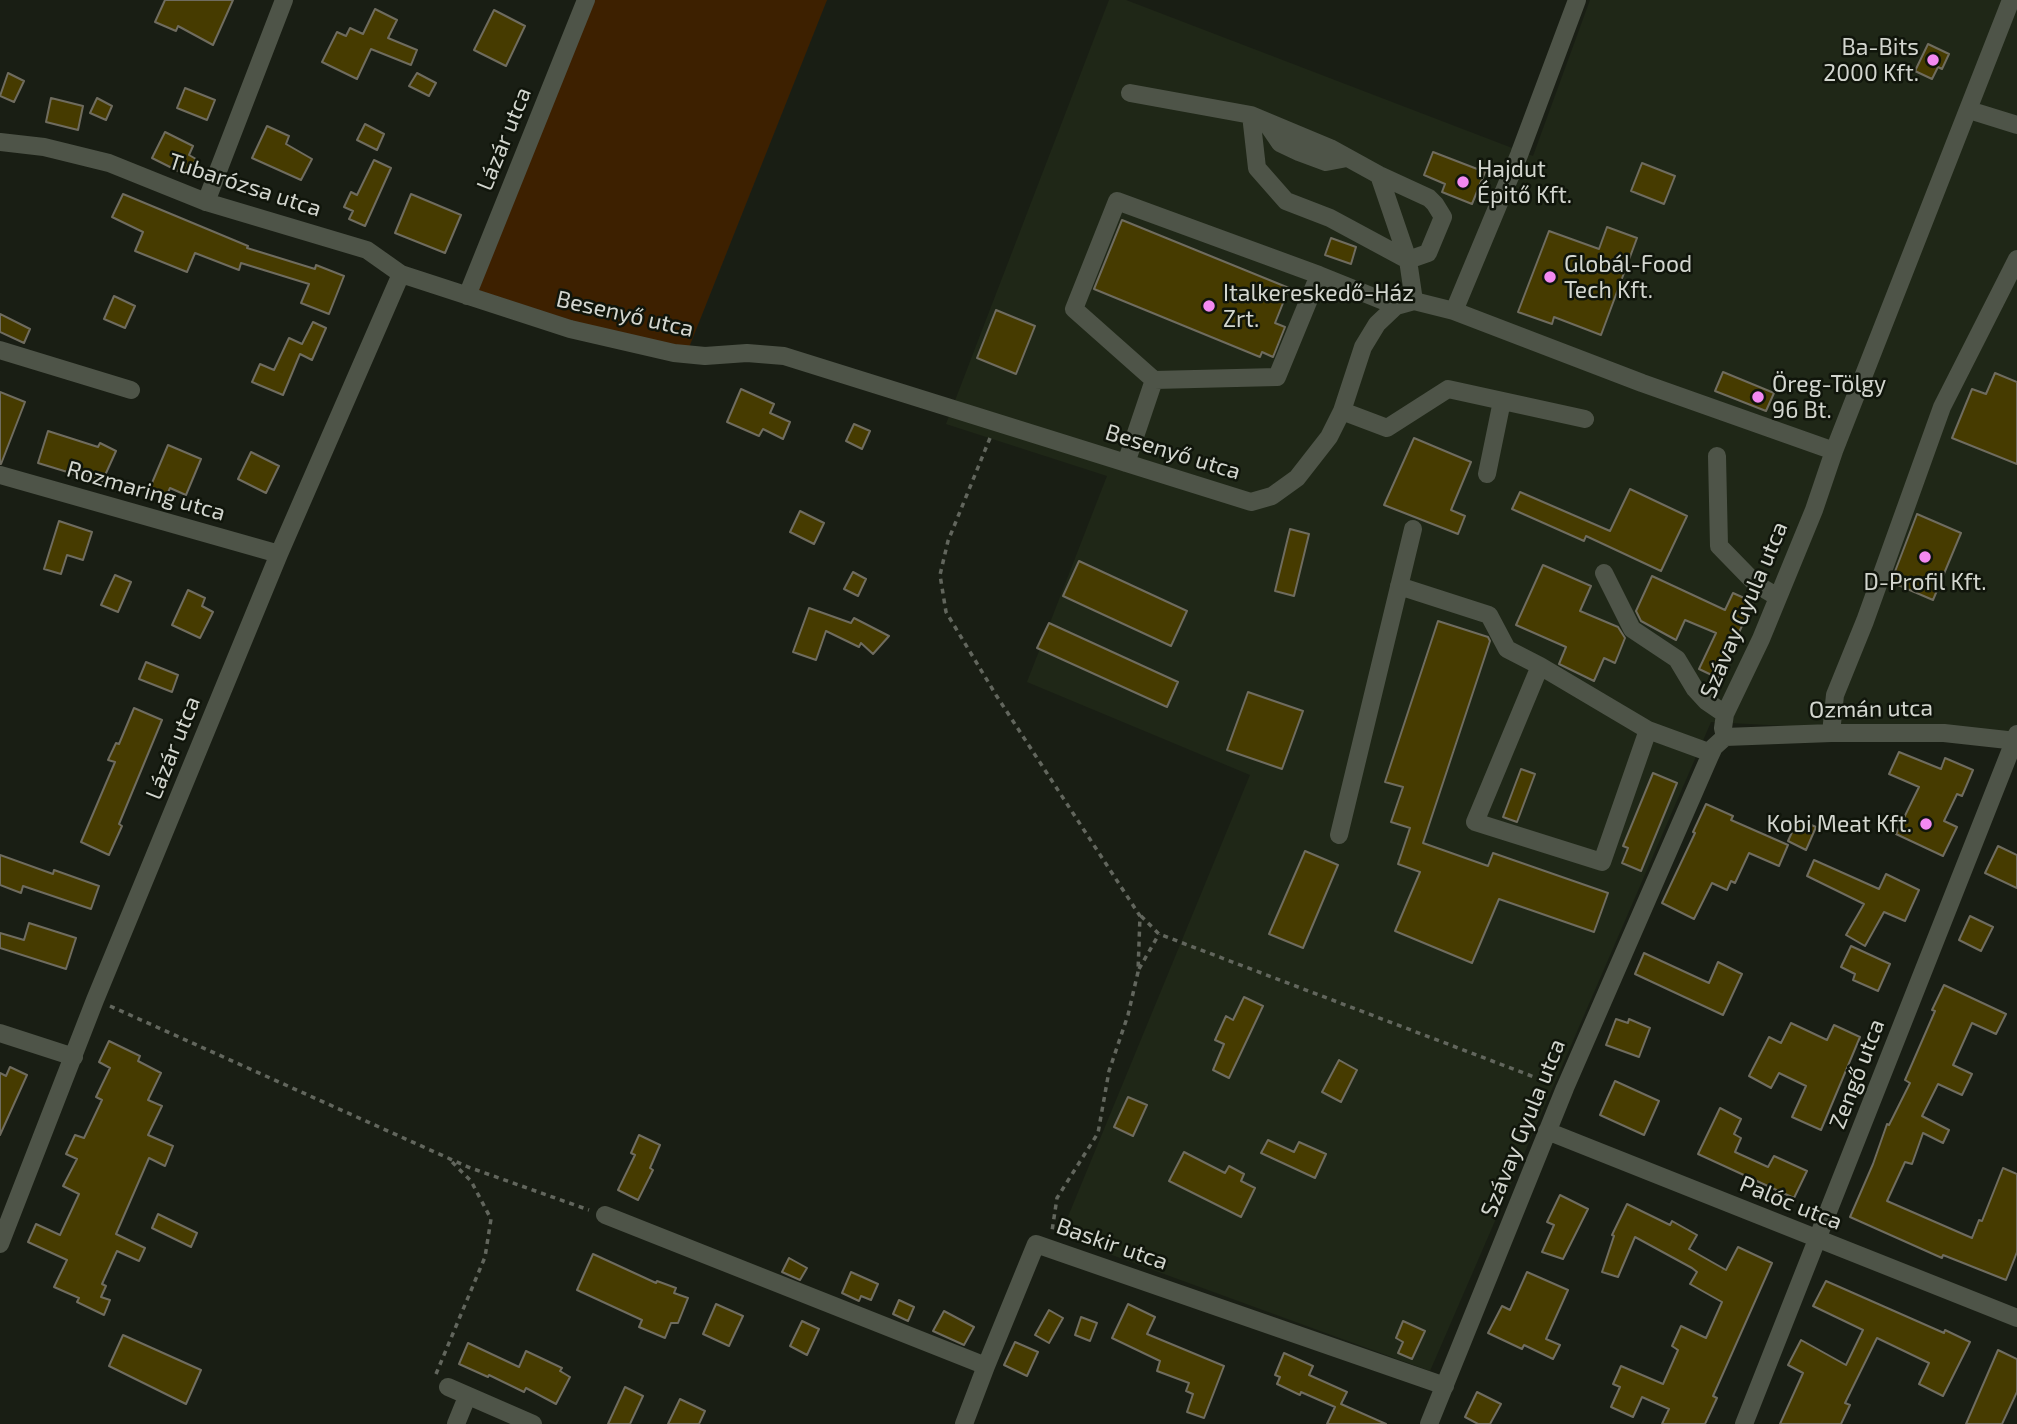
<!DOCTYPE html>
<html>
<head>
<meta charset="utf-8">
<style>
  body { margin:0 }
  canvas { display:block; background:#191e14 }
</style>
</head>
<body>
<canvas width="2017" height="1424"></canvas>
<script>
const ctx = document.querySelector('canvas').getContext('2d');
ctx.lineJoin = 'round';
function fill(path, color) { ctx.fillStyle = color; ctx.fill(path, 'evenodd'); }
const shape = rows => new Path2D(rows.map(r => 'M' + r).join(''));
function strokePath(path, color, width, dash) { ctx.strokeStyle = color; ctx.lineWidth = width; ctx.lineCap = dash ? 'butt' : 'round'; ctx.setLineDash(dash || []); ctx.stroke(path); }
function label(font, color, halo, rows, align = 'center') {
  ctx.font = font + ' "Exo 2",sans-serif'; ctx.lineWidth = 5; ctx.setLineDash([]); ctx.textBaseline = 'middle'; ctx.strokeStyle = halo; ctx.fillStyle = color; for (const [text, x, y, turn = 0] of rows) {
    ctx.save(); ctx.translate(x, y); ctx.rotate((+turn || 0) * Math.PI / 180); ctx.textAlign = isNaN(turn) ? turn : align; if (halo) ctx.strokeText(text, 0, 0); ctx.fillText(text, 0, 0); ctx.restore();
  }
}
const built = shape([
  [1109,0,1126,0,1533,156,1590,0,2017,0,2017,738,1711,722,1430,1371,1060,1236,1250,775,1027,682,1107,476,946,424]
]);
const green = shape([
  [593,0,827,0,684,360,475,289]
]);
const building = shape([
  [165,0,233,0,213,45,178,26,176,31,155,22,165,0],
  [375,9,397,20,388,38,417,50,411,65,371,49,357,79,322,62,337,32,346,36,350,28,363,34,375,9],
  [494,10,525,26,506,66,474,50,494,10],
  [1928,44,1949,54,1942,69,1938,67,1932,79,1915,71,1928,44],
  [8,73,24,81,14,102,0,96,8,73],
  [417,73,436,83,429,96,409,86,417,73],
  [185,88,215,100,207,120,177,108,185,88],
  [51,98,83,106,78,130,46,122,51,98],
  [97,98,112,106,106,120,90,113,97,98],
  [365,124,384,134,377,150,357,140,365,124],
  [267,126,289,136,286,144,312,159,301,180,252,158,267,126],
  [165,132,193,146,189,155,196,159,188,176,152,158,165,132],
  [1433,152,1485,172,1472,204,1442,192,1445,184,1424,175,1433,152],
  [374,160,391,168,365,226,349,219,353,211,344,207,351,192,357,195,374,160],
  [1642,163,1675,176,1664,204,1631,191,1642,163],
  [123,194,248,246,247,248,315,269,316,265,344,276,329,314,301,303,309,284,241,263,239,270,195,253,187,272,135,251,143,232,112,217,123,194],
  [411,194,461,215,445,253,395,233,411,194],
  [1122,220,1289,288,1275,323,1285,327,1273,357,1262,352,1260,357,1094,289,1122,220],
  [1607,227,1637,238,1601,335,1554,317,1552,324,1518,312,1549,231,1599,249,1607,227],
  [1331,238,1356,247,1351,264,1325,255,1331,238],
  [114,296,135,306,125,328,104,319,114,296],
  [996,310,1035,326,1016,374,977,358,996,310],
  [0,314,30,329,24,343,0,332,0,314],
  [313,322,326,328,312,360,300,354,283,395,252,382,260,364,274,370,289,338,302,344,313,322],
  [1723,372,1774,393,1766,411,1715,391,1723,372],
  [1995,373,2017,382,2017,464,1952,438,1972,389,1986,394,1995,373],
  [741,389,774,404,770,413,790,422,783,439,763,429,759,436,727,422,741,389],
  [0,392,25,402,1,464,0,464,0,392],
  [854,424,870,431,862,449,846,441,854,424],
  [48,431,98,447,100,443,116,451,102,482,75,470,74,474,38,463,48,431],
  [1414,438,1471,462,1451,510,1465,516,1458,534,1384,505,1414,438],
  [168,445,201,459,186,495,170,488,166,497,149,490,168,445],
  [251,452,279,466,266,493,238,479,251,452],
  [1630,489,1687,516,1661,571,1586,536,1584,541,1512,509,1520,492,1610,531,1630,489],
  [800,511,824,523,814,544,790,532,800,511],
  [1917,514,1961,533,1933,600,1891,582,1917,514],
  [59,521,92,532,83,560,67,555,61,574,44,569,59,521],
  [1290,529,1309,534,1294,596,1275,591,1290,529],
  [1079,561,1187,611,1171,646,1063,596,1079,561],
  [1543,565,1591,586,1580,611,1618,627,1625,638,1615,663,1604,658,1594,681,1559,664,1566,647,1516,625,1543,565],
  [853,572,866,579,858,596,844,589,853,572],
  [115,575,131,582,118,612,101,605,115,575],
  [1652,576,1725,610,1733,593,1753,602,1718,678,1699,669,1716,633,1685,620,1676,640,1641,621,1636,611,1652,576],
  [188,590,205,598,202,606,213,612,200,638,172,625,188,590],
  [809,608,851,623,854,618,889,636,873,654,861,643,859,647,826,631,816,660,793,652,809,608],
  [1438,621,1488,637,1490,641,1423,843,1488,866,1493,853,1608,893,1594,932,1499,899,1472,963,1395,931,1420,872,1398,864,1410,828,1391,822,1403,787,1385,782,1438,621],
  [1049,623,1178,682,1167,707,1037,648,1049,623],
  [146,662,178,675,172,692,139,679,146,662],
  [1248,692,1303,711,1282,769,1227,750,1248,692],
  [134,708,162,720,119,824,122,826,109,855,81,842,115,762,108,760,116,743,119,744,134,708],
  [1899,752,1941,769,1945,758,1973,770,1962,796,1957,794,1944,821,1957,827,1943,856,1896,834,1919,787,1889,774,1899,752],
  [1521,769,1535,774,1517,822,1503,817,1521,769],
  [1653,773,1677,783,1641,871,1622,863,1628,848,1623,846,1653,773],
  [1706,804,1733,816,1731,820,1788,845,1779,866,1749,853,1735,883,1731,881,1727,890,1712,883,1694,919,1662,903,1695,833,1693,832,1706,804],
  [1798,819,1816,827,1806,850,1788,841,1798,819],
  [1998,846,2017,855,2017,888,1985,873,1998,846],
  [1305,851,1338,865,1303,948,1269,934,1305,851],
  [0,855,53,874,54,870,99,886,91,909,23,886,21,893,0,885,0,855],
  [1814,860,1879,889,1886,874,1919,890,1905,921,1884,912,1865,946,1846,935,1864,904,1807,876,1814,860],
  [1970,916,1993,927,1981,951,1959,940,1970,916],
  [29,923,76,938,66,969,0,948,0,933,24,940,29,923],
  [1851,946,1890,964,1878,991,1853,980,1855,974,1841,967,1851,946],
  [1644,953,1709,983,1718,962,1742,974,1723,1015,1635,974,1644,953],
  [1944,985,2006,1014,1996,1034,1972,1023,1953,1065,1972,1074,1962,1095,1938,1084,1922,1116,1949,1130,1943,1143,1923,1133,1912,1164,1905,1162,1887,1201,1972,1238,1979,1220,1982,1221,2003,1168,2017,1174,2017,1252,2006,1280,1943,1255,1942,1258,1850,1217,1873,1164,1887,1124,1889,1125,1910,1083,1905,1080,1935,1011,1932,1010,1944,985],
  [1244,997,1263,1006,1229,1078,1213,1070,1224,1044,1215,1040,1226,1016,1233,1020,1244,997],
  [1616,1019,1628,1023,1629,1019,1650,1028,1639,1057,1606,1045,1616,1019],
  [1791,1023,1827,1040,1834,1025,1860,1037,1821,1130,1792,1117,1806,1086,1779,1073,1771,1088,1749,1076,1769,1037,1781,1043,1791,1023],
  [109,1041,140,1056,138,1061,161,1073,148,1100,162,1106,148,1135,173,1146,165,1166,149,1158,116,1234,145,1248,139,1261,117,1251,102,1284,106,1286,101,1297,110,1300,104,1315,77,1302,79,1298,54,1287,67,1260,28,1242,36,1224,60,1235,79,1194,63,1186,77,1159,66,1154,75,1135,84,1138,102,1100,96,1097,110,1068,99,1062,109,1041],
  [1339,1060,1357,1070,1341,1102,1322,1092,1339,1060],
  [10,1067,27,1075,0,1135,0,1073,6,1076,10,1067],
  [1615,1081,1659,1101,1644,1135,1600,1115,1615,1081],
  [1128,1097,1147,1105,1133,1136,1114,1127,1128,1097],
  [1720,1108,1741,1119,1734,1134,1741,1138,1735,1152,1768,1167,1774,1156,1807,1171,1794,1198,1698,1154,1720,1108],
  [639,1135,660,1145,650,1168,653,1170,638,1200,618,1190,635,1155,631,1153,639,1135],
  [1268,1140,1294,1152,1299,1142,1326,1154,1315,1178,1261,1153,1268,1140],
  [1184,1152,1225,1173,1229,1166,1244,1174,1241,1181,1255,1188,1241,1217,1169,1181,1184,1152],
  [1560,1195,1588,1209,1563,1259,1542,1252,1554,1225,1547,1222,1560,1195],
  [1627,1204,1670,1225,1672,1221,1697,1235,1689,1249,1726,1270,1738,1247,1772,1263,1713,1396,1717,1398,1705,1424,1662,1424,1669,1409,1642,1397,1633,1417,1611,1407,1620,1387,1613,1384,1621,1366,1663,1384,1678,1350,1672,1346,1681,1326,1706,1338,1722,1302,1690,1284,1697,1272,1692,1268,1635,1237,1618,1277,1602,1272,1614,1236,1612,1235,1627,1204],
  [158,1214,197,1233,191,1247,152,1228,158,1214],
  [593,1254,656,1283,657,1281,676,1288,674,1293,688,1298,678,1323,671,1323,665,1338,639,1327,642,1320,577,1290,593,1254],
  [789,1258,807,1268,800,1280,782,1272,789,1258],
  [851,1272,878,1284,871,1300,861,1296,859,1301,842,1293,851,1272],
  [1527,1272,1568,1290,1546,1339,1560,1345,1553,1359,1524,1345,1522,1349,1488,1333,1502,1306,1510,1310,1527,1272],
  [1826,1281,1944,1333,1945,1330,1970,1342,1943,1396,1919,1384,1929,1363,1877,1338,1845,1403,1850,1405,1841,1424,1780,1424,1803,1373,1788,1365,1801,1340,1846,1365,1863,1330,1813,1306,1826,1281],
  [899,1300,914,1307,908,1321,893,1314,899,1300],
  [716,1304,743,1316,729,1346,703,1334,716,1304],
  [1128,1304,1155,1317,1147,1334,1224,1366,1204,1418,1187,1412,1193,1394,1186,1391,1189,1383,1157,1371,1160,1361,1112,1338,1128,1304],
  [1049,1310,1063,1318,1049,1343,1035,1335,1049,1310],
  [944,1311,974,1327,964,1345,933,1331,944,1311],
  [1081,1317,1097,1323,1090,1341,1075,1335,1081,1317],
  [802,1321,819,1329,807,1355,790,1346,802,1321],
  [1403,1321,1425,1331,1412,1359,1398,1353,1403,1342,1396,1338,1403,1321],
  [123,1335,201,1370,186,1404,109,1366,123,1335],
  [1015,1342,1038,1352,1027,1376,1004,1365,1015,1342],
  [468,1343,519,1367,526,1351,562,1368,560,1371,570,1377,556,1404,526,1388,524,1392,489,1375,488,1377,459,1364,468,1343],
  [1998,1350,2017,1359,2017,1392,2002,1424,1966,1424,1998,1350],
  [1284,1353,1313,1366,1309,1375,1347,1392,1341,1404,1386,1424,1327,1424,1335,1407,1301,1392,1300,1395,1277,1384,1280,1377,1275,1375,1284,1353],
  [625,1387,643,1396,630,1424,608,1424,625,1387],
  [1477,1392,1501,1404,1490,1424,1478,1424,1465,1417,1477,1392],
  [680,1399,705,1411,699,1424,668,1424,680,1399]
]);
const path = shape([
  [990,438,948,541,940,575,946,612,996,695,1140,916,1138,972,1128,1015,1109,1071,1098,1133,1057,1198,1052,1231],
  [1141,916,1159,934,1550,1083],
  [1139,969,1159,934],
  [110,1006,468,1167,589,1210],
  [436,1374,485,1257,491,1219,471,1181,450,1160]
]);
const minor = shape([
  [1130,93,1251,115,1330,148,1379,175,1429,198,1435,204,1443,217,1428,253,1408,260],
  [1969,110,2017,125],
  [1251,115,1257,168,1286,201,1330,218,1408,260],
  [1265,121,1280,143,1299,152,1326,162,1347,158],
  [0,142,44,147,109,163,206,202,367,250,401,274,570,329,674,353,705,356,747,353,784,356,1251,502,1272,496,1297,478,1329,437,1342,411,1363,347,1377,324,1396,306,1414,301,1454,311,1642,383,1834,451],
  [1379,175,1408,260,1414,301],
  [206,202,284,0],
  [1319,275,1117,201,1074,309,1154,380,1277,377,1319,275,1396,306],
  [467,296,586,0],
  [1454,311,1519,155,1577,0],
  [0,350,131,390],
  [1342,411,1387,428,1448,389,1585,419],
  [1717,456,1719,546,1756,584,1776,596],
  [1126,463,1154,380],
  [1487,474,1502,401],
  [0,475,279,554],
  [1604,573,1632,629,1677,659,1695,689,1706,701,1725,714],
  [1399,586,1489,615,1507,649,1540,666,1648,730,1711,753],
  [1540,666,1475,822,1602,862,1648,730],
  [1831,733,1835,695,1865,621,1942,407,2017,259],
  [1725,737,1723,728,1725,714,1761,639,1814,510,1834,451,2011,0],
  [1725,737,1831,733,1944,733,2017,741],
  [1339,835,1413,529],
  [0,1033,74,1057],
  [1547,1131,2017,1318],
  [605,1215,986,1366,1036,1244,1445,1386],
  [0,1244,95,1000,279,554,401,274],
  [448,1387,533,1424],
  [456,1424,467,1397],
  [964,1424,986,1366],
  [1429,1424,1565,1088,1709,758,1714,747,1725,737],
  [1744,1424,2017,734]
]);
const markers = [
  [1933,60,7,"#f389f1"],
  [1463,182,7,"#f389f1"],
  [1550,277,7,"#f389f1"],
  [1209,306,7,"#f389f1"],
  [1758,397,7,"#f389f1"],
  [1925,557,7,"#f389f1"],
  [1926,824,7,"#f389f1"]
];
const poiNames = [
  ["Ba-Bits",1919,47,"right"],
  ["2000 Kft.",1919,73,"right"],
  ["Hajdut",1477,169],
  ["Épitő Kft.",1477,195],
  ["Globál-Food",1564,264],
  ["Tech Kft.",1564,290],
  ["Italkereskedő-Ház",1223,293],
  ["Zrt.",1223,319],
  ["Öreg-Tölgy",1772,384],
  ["96 Bt.",1772,410],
  ["D-Profil Kft.",1925,582,"center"],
  ["Kobi Meat Kft.",1912,824,"right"]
];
const streetNames = [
  ["Lázár utca",504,139,-68],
  ["Tubarózsa utca",245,185,18],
  ["Besenyő utca",625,314,13],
  ["Besenyő utca",1173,452,17],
  ["Rozmaring utca",146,491,16],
  ["Szávay Gyula utca",1744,610,-67],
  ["Ozmán utca",1871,709,-1],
  ["Lázár utca",173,748,-68],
  ["Zengő utca",1857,1074,-69],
  ["Szávay Gyula utca",1523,1128,-68],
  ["Palóc utca",1791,1203,22],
  ["Baskir utca",1112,1244,19]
];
fill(built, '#1f2717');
fill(green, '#3d2000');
fill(building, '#463b00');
strokePath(building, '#6f6c5f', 2);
strokePath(path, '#62665d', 3.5, [5, 5]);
strokePath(minor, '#4e5448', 18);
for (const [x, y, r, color] of markers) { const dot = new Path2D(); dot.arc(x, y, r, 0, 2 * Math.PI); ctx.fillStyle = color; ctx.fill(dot); strokePath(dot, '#10150b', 2.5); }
label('23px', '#d3d6cf', '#10150b', poiNames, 'left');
label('23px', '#d3d6cf', '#10150b', streetNames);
</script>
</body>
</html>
